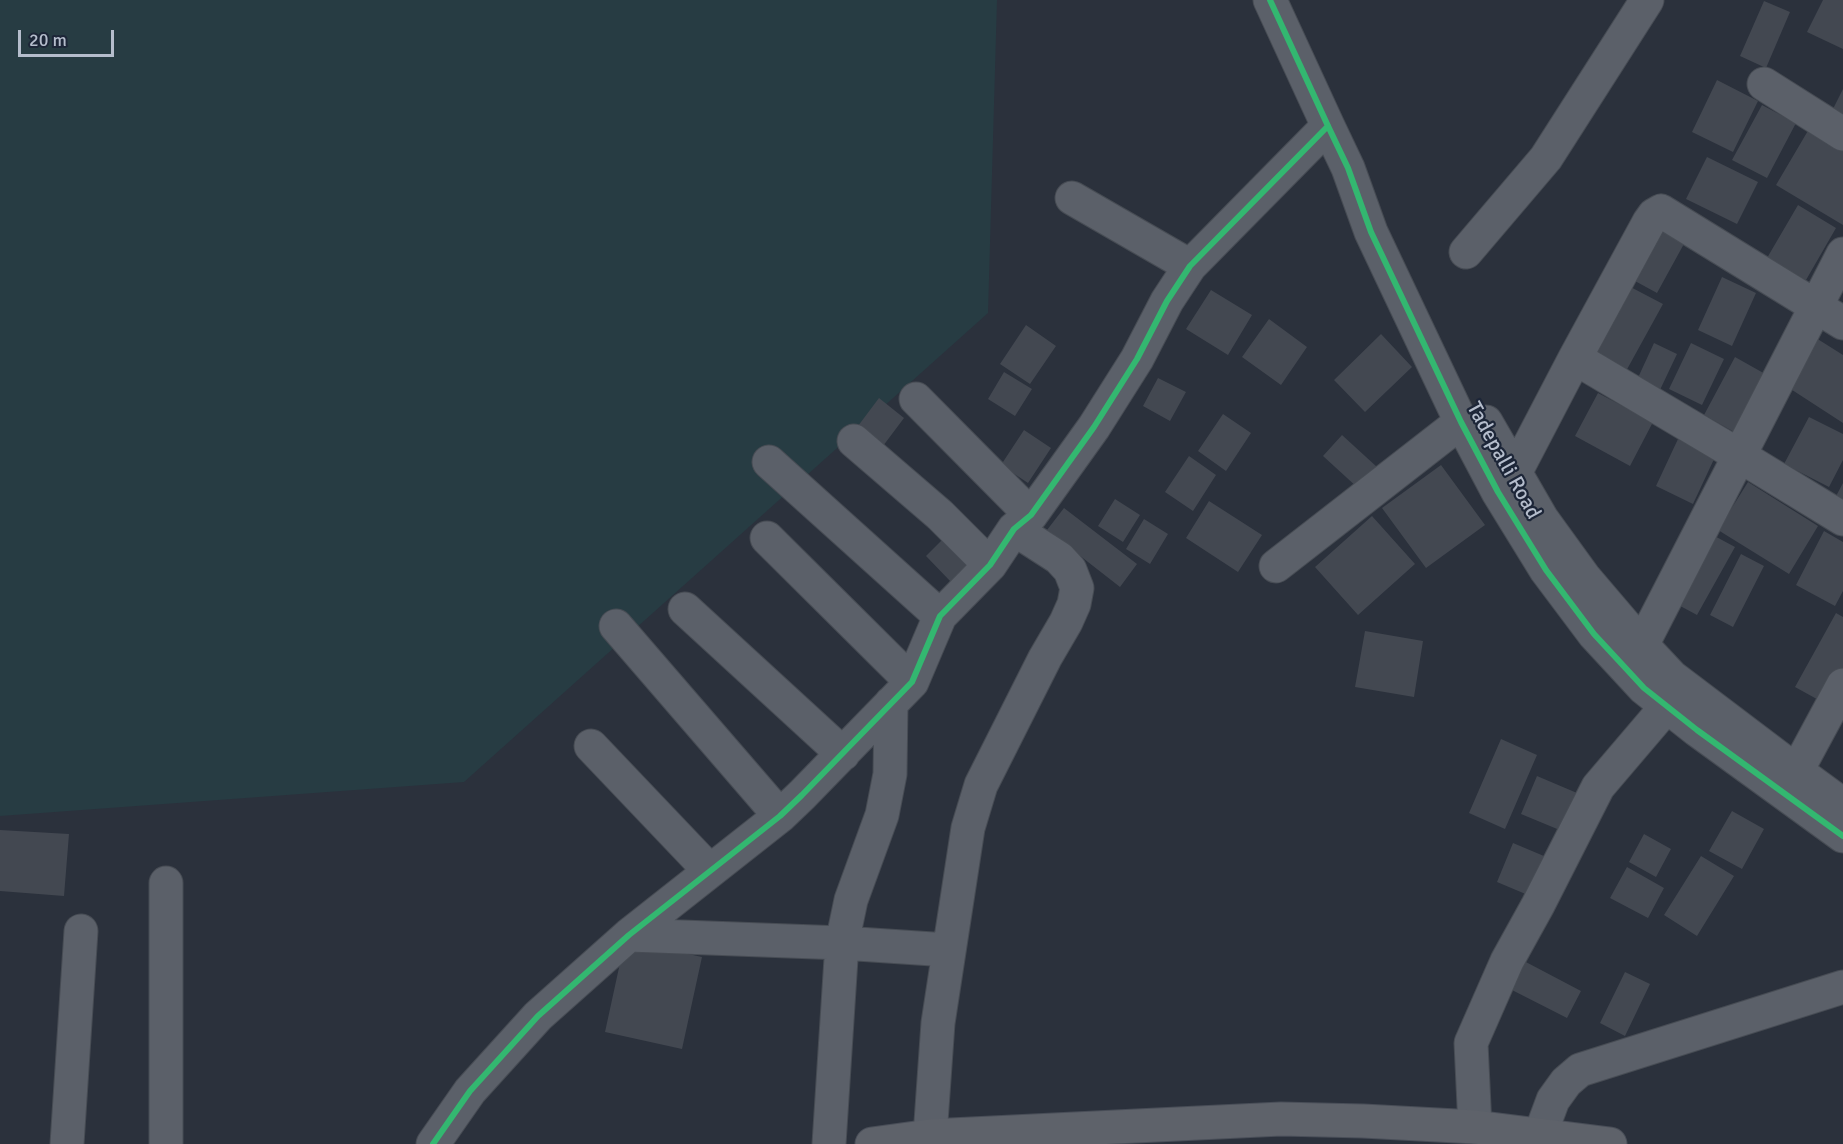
<!DOCTYPE html>
<html>
<head>
<meta charset="utf-8">
<style>
  body { margin:0 }
  #map { position:relative; width:1843px; height:1144px; overflow:hidden; background:#2b313c; font-family:Signika,sans-serif }
  canvas { display:block }
  .scale { position:absolute; left:18px; top:30px; width:96px; height:27px; box-sizing:border-box; border:3px solid #b5bdcc; border-top:0; padding-left:8px; font-size:18px; line-height:21px; white-space:nowrap; color:#b5bdcc; -webkit-text-stroke:4px #1d2638; paint-order:stroke }
</style>
</head>
<body>
<div id="map">
<canvas width="1843" height="1144"></canvas>
<div class="scale">20 m</div>
</div>
<script>
const ctx = document.querySelector('canvas').getContext('2d');
ctx.lineJoin = 'round';
function fill(path, color) { ctx.fillStyle = color; ctx.fill(path, 'evenodd'); }
const shape = rows => new Path2D(rows.map(r => 'M' + r).join(''));
function strokePath(path, color, width, dash) { ctx.strokeStyle = color; ctx.lineWidth = width; ctx.lineCap = dash ? 'butt' : 'round'; ctx.setLineDash(dash || []); ctx.stroke(path); }
function label(font, color, halo, rows, align = 'center') {
  ctx.font = font + ' Signika,sans-serif'; ctx.lineWidth = 4.5; ctx.setLineDash([]); ctx.textBaseline = 'middle'; ctx.strokeStyle = halo; ctx.fillStyle = color; for (const [text, x, y, turn = 0] of rows) {
    ctx.save(); ctx.translate(x, y); ctx.rotate((+turn || 0) * Math.PI / 180); ctx.textAlign = isNaN(turn) ? turn : align; if (halo) ctx.strokeText(text, 0, 0); ctx.fillText(text, 0, 0); ctx.restore();
  }
}
const green = shape([
  [0,0,997,0,988,313,464,782,0,816]
]);
const building = shape([
  [1823,0,1843,0,1843,49,1807,32],
  [1764,1,1790,12,1766,68,1740,56],
  [1717,80,1758,101,1733,152,1692,132],
  [1843,89,1843,117,1832,111],
  [1762,105,1796,123,1767,178,1732,160],
  [1809,129,1843,150,1843,225,1776,185],
  [1707,157,1758,182,1737,224,1686,199],
  [1798,205,1836,228,1806,280,1767,258],
  [1651,224,1685,242,1657,293,1624,275],
  [1722,277,1756,293,1732,346,1698,330],
  [1621,282,1663,304,1625,373,1584,350],
  [1211,290,1252,315,1228,355,1186,329],
  [1269,319,1307,347,1281,385,1242,357],
  [1026,325,1056,346,1030,384,1000,364],
  [1381,334,1412,367,1365,412,1334,380],
  [1816,338,1843,355,1843,423,1786,386],
  [1654,343,1677,354,1659,392,1636,382],
  [1691,343,1724,359,1702,405,1669,389],
  [1735,357,1767,375,1736,433,1704,415],
  [1004,372,1032,389,1015,416,988,399],
  [1158,378,1186,392,1170,421,1143,406],
  [1598,393,1653,422,1630,466,1575,436],
  [879,398,904,418,877,454,852,434],
  [1223,414,1251,433,1226,471,1198,451],
  [1809,417,1843,434,1843,460,1829,487,1784,464],
  [1024,430,1051,448,1028,483,1001,465],
  [1342,435,1377,467,1358,488,1323,456],
  [1678,439,1715,457,1693,504,1656,486],
  [1189,456,1216,475,1193,511,1165,492],
  [1441,465,1485,525,1426,568,1382,508],
  [1748,482,1818,526,1789,574,1718,530],
  [1843,483,1843,502,1835,498],
  [1115,499,1140,515,1123,542,1098,526],
  [1209,501,1262,535,1238,572,1186,538],
  [1064,508,1137,564,1120,587,1047,530],
  [1372,516,1415,564,1358,615,1315,567],
  [1144,519,1168,534,1150,564,1126,549],
  [1824,531,1843,542,1843,591,1835,606,1796,585],
  [949,533,975,559,951,582,926,556],
  [1709,533,1735,547,1697,615,1671,601],
  [1741,554,1764,566,1733,627,1710,615],
  [1836,613,1843,617,1843,668,1824,703,1795,687],
  [1365,631,1423,641,1414,697,1355,687],
  [1501,739,1537,755,1505,829,1469,813],
  [1537,776,1577,793,1562,831,1521,814],
  [1732,811,1764,829,1742,869,1709,851],
  [0,830,69,834,64,896,0,891],
  [1644,834,1671,849,1656,877,1629,862],
  [1513,843,1551,859,1535,898,1497,882],
  [1701,856,1734,876,1697,936,1664,915],
  [1627,867,1664,888,1648,918,1610,898],
  [625,940,702,957,682,1049,605,1032],
  [1524,961,1581,991,1567,1018,1510,989],
  [1625,972,1650,984,1625,1036,1600,1023]
]);
const minor = shape([
  [1270,0,1328,126,1348,168,1371,232,1461,422,1498,492,1546,570,1594,634,1644,688,1697,730,1843,836],
  [1764,84,1843,134],
  [1072,198,1190,266],
  [1466,252,1546,158,1647,0],
  [1575,358,1649,222,1654,215,1661,211,1843,323],
  [916,399,1031,515],
  [1486,422,1542,519,1584,577,1642,645,1672,677,1783,761,1843,805],
  [854,441,940,515,990,565],
  [769,462,940,616],
  [1515,473,1575,358,1740,456,1843,519],
  [767,538,912,682],
  [1276,566,1461,422],
  [685,609,843,754],
  [616,626,780,816],
  [1642,645,1843,254],
  [591,746,710,871],
  [1787,789,1843,685],
  [166,883,166,1144],
  [629,935,842,943,948,950],
  [1475,1127,1471,1043,1507,961,1538,905,1598,787,1667,706],
  [1540,1135,1553,1100,1566,1082,1580,1070,1843,987],
  [930,1136,938,1023,968,828,981,785,1045,658,1066,622,1074,604,1077,588,1070,570,1059,558,1014,529],
  [67,1144,81,931],
  [433,1144,470,1091,538,1016,629,935,780,816,802,795,912,682,940,616,990,565,1014,529,1031,515,1094,427,1137,359,1167,301,1190,266,1328,126],
  [829,1144,842,943,851,900,882,815,890,774,891,703]
]);
const major = shape([
  [872,1144,930,1136,1281,1119,1363,1121,1475,1127,1610,1144]
]);
const cycleway = shape([
  [1270,0,1328,126,1348,168,1371,232,1461,422,1498,492,1546,570,1594,634,1644,688,1697,730,1843,836],
  [433,1144,470,1091,538,1016,629,935,780,816,802,795,912,682,940,616,990,565,1014,529,1031,515,1094,427,1137,359,1167,301,1190,266,1328,126]
]);
const streetNames = [
  ["Tadepalli Road",1503,461,61]
];
fill(green, '#273c43');
fill(building, '#434851');
strokePath(minor, '#474c54', 35);
strokePath(major, '#494e58', 35);
strokePath(minor, '#5b6069', 33);
strokePath(major, '#5e626a', 33);
strokePath(cycleway, '#33b770', 6);
label('21px', '#b5bdcc', '#1d2638', streetNames);
</script>
</body>
</html>
